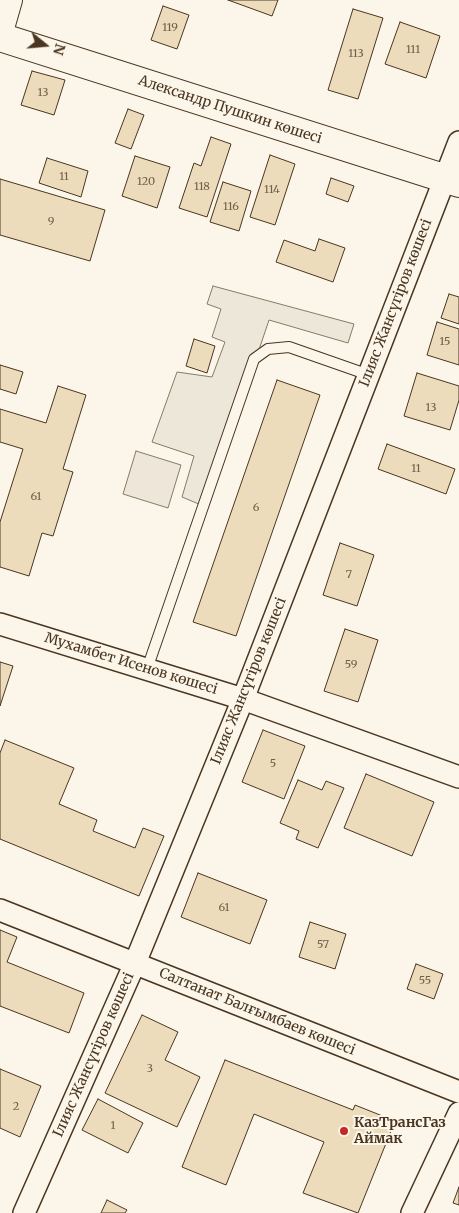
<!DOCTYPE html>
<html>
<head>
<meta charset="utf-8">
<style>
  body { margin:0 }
  #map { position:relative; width:459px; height:1213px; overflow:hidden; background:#fbf6e9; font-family:Merriweather,serif }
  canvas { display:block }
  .north { position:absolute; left:20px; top:20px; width:50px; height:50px; -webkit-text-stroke:4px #fbf6e9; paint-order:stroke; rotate:107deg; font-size:14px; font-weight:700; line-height:20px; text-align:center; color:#4a3520 }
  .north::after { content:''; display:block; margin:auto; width:18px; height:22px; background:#4a3520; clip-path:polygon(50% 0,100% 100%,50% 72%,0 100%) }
</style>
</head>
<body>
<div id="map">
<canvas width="459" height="1213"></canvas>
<div class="north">N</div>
</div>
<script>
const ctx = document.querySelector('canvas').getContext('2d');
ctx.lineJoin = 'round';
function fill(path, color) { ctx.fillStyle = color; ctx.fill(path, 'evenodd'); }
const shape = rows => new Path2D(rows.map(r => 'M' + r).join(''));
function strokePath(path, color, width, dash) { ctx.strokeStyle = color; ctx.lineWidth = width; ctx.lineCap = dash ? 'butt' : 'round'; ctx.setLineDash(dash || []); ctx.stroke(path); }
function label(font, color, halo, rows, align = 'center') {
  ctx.font = font + ' Merriweather,serif'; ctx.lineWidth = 4; ctx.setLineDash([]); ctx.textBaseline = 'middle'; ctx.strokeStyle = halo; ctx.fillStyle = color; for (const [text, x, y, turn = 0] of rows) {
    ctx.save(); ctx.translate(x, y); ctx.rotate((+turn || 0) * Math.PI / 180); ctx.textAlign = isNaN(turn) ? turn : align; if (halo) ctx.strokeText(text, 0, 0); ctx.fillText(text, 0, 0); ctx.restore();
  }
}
const green = shape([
  [136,451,181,465,168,508,123,494,136,451]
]);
const parking = shape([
  [213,286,354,324,348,343,269,320,206,507,182,497,194,456,152,442,177,372,212,377,225,342,212,337,221,309,207,304,213,286]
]);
const building = shape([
  [228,0,278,0,272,16,228,0],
  [163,6,189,15,177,49,151,40,163,6],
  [353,9,383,18,358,99,328,90,353,9],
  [400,22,440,36,426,78,385,64,400,22],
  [32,71,65,80,54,115,21,105,32,71],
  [128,109,144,115,131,149,115,143,128,109],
  [211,137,231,144,207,217,179,208,194,163,201,166,211,137],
  [270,155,295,164,275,225,250,217,270,155],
  [135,156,170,167,157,208,122,196,135,156],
  [47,158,88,171,81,197,39,183,47,158],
  [331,178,354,186,348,202,326,194,331,178],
  [0,179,105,210,90,261,0,235,0,179],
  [223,182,251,191,239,231,210,222,223,182],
  [319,239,345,248,333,282,276,262,284,240,315,251,319,239],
  [449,294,459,297,459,324,441,318,449,294],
  [437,322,459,329,459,365,427,355,437,322],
  [194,339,215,346,207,373,186,366,194,339],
  [0,365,23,372,16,394,0,389,0,365],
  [417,373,459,386,459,400,450,430,404,416,417,373],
  [277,380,320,395,236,636,193,622,277,380],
  [58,386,86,395,63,469,73,472,53,536,42,533,29,576,0,567,0,522,23,449,0,442,0,409,46,423,58,386],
  [387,444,455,469,446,494,378,469,387,444],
  [340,543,374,555,357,606,323,595,340,543],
  [345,629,378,640,358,702,324,691,345,629],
  [0,662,13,666,0,706,0,662],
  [263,730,305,746,284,799,242,782,263,730],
  [5,740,74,768,59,804,97,820,93,831,135,848,143,828,164,836,139,896,0,839,0,753,5,740],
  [366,774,434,802,412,856,344,828,366,774],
  [298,780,322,790,326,781,344,788,318,848,296,839,299,831,280,823,298,780],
  [198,873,267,900,250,944,181,917,198,873],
  [310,922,346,934,335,969,299,957,310,922],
  [0,930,17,937,7,962,84,993,69,1033,0,1006,0,930],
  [416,964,443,974,434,999,407,989,416,964],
  [142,1015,178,1032,165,1060,200,1077,177,1127,105,1093,142,1015],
  [225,1060,353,1110,355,1105,395,1121,358,1213,303,1193,324,1142,254,1114,226,1185,182,1167,225,1060],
  [0,1069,41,1086,20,1137,0,1128,0,1069],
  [98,1099,143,1123,128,1153,82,1130,98,1099],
  [459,1187,459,1205,453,1203,459,1187],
  [107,1200,127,1210,125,1213,101,1213,107,1200]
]);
const lane = shape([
  [147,669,254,359,268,349,289,347,369,375]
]);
const street = shape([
  [0,624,243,699,459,777],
  [0,910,459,1092],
  [24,1213,135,963,243,699,459,142],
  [412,1213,459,1113]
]);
const secondary = shape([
  [0,28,8,0],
  [0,37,459,183]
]);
const markers = [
  [344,1131,5,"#c62828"]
];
const numberNames = [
  ["119",170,28],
  ["111",413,50],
  ["113",356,54],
  ["13",43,93],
  ["11",64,177],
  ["120",146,182],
  ["118",202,187],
  ["114",272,190],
  ["116",231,207],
  ["9",51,222],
  ["15",445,342],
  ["13",431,408],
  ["11",416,469],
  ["61",36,497],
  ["6",256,508],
  ["7",349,575],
  ["59",351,665],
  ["5",273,764],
  ["61",224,908],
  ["57",323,945],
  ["55",425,981],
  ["3",150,1069],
  ["2",16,1107],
  ["1",113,1126]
];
const streetNames = [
  ["Александр Пушкин көшесі",230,110,18],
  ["Ілияс Жансүгіров көшесі",396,303,-69],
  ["Мухамбет Исенов көшесі",131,664,17],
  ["Ілияс Жансүгіров көшесі",249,681,-68],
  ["Салтанат Балғымбаев көшесі",257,1012,22],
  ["Ілияс Жансүгіров көшесі",94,1055,-66]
];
const poiNames = [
  ["КазТрансГаз",354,1123],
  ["Аймак",354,1139]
];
fill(green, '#ede6d9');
strokePath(green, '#887966', 1);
fill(parking, '#ede7d9');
strokePath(parking, '#887966', 1);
fill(building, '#ecdcbc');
strokePath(building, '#4a3520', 1);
strokePath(lane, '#4a3520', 12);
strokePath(street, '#4a3520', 24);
strokePath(secondary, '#4a3520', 30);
strokePath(lane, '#fbf6e9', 10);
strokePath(street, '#fbf6e9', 21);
strokePath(secondary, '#fbf6e9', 28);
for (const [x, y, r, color] of markers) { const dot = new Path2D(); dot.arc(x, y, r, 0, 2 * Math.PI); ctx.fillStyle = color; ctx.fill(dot); strokePath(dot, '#fbf6e9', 2); }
label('11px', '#725f47', null, numberNames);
label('14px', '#4a3520', '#fbf6e9', streetNames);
label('bold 14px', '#4a3520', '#fbf6e9', poiNames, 'left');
</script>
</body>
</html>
